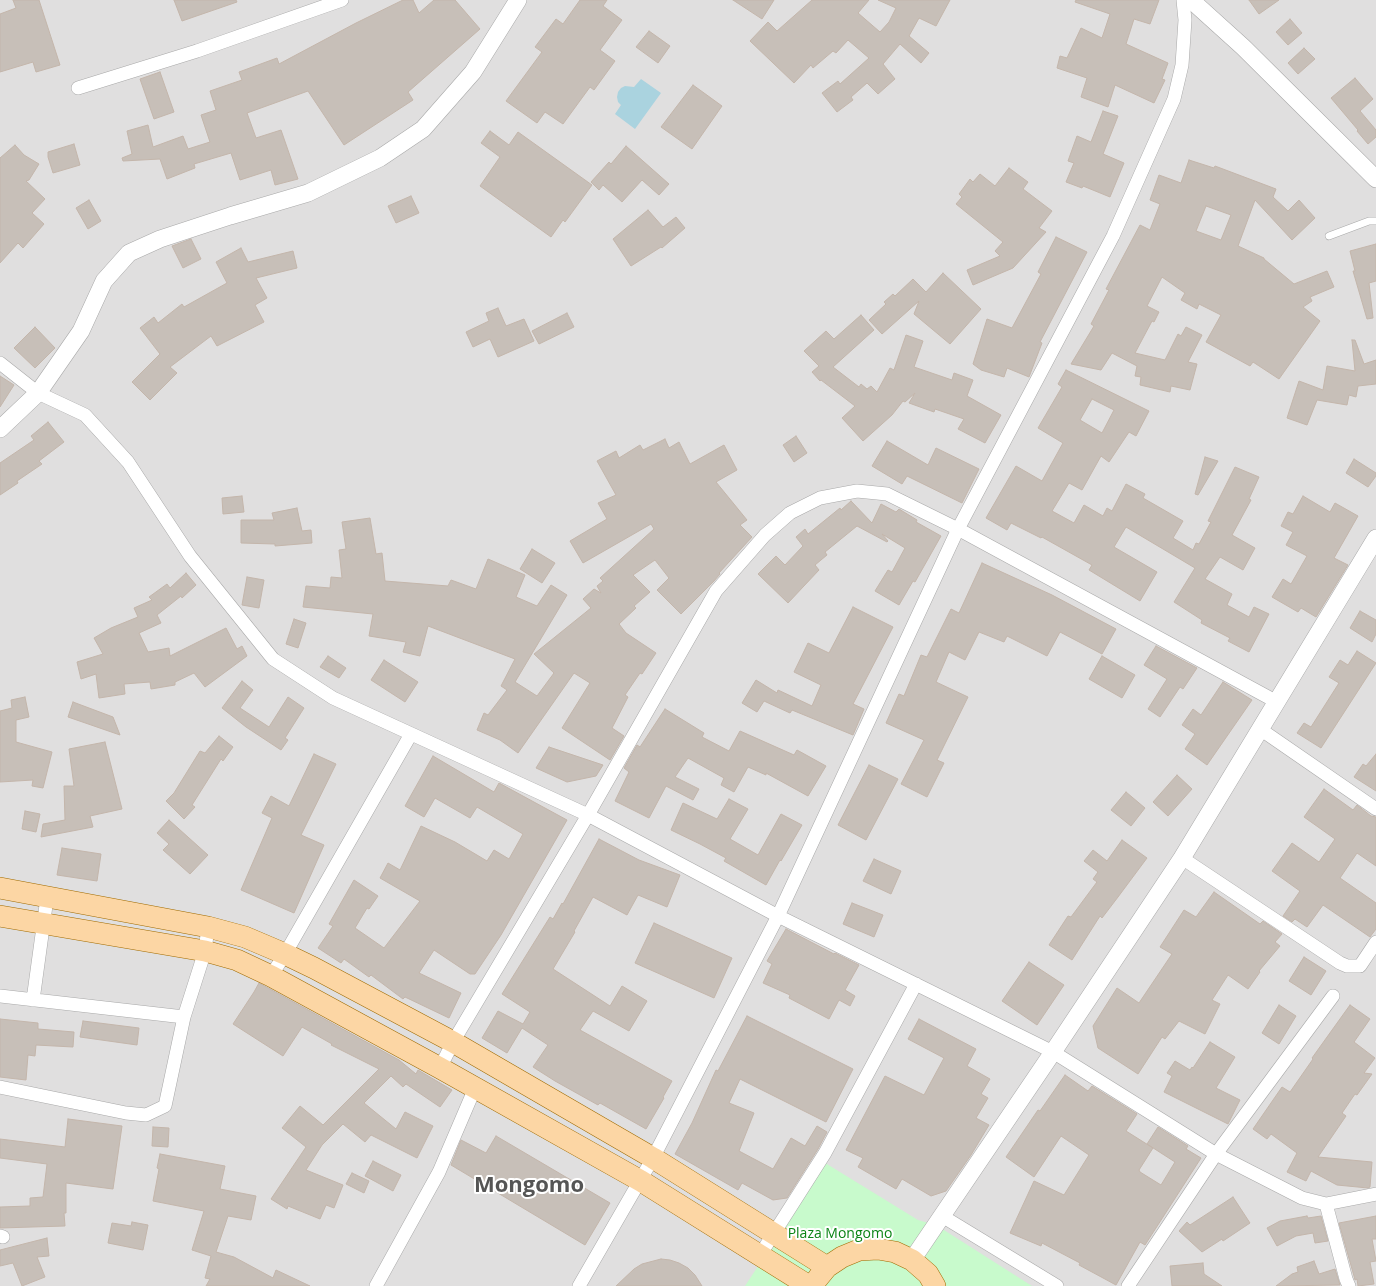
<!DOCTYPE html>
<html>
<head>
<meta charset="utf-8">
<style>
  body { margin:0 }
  canvas { display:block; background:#f2efe9 }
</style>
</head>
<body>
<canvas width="1376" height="1286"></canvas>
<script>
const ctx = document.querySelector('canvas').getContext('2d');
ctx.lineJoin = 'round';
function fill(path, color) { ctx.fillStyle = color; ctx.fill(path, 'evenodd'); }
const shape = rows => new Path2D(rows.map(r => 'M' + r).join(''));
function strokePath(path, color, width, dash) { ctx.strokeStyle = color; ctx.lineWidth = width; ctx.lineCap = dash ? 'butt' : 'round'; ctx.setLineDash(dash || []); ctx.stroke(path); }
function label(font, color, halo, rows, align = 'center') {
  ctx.font = font + ' "Open Sans",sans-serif'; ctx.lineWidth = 4; ctx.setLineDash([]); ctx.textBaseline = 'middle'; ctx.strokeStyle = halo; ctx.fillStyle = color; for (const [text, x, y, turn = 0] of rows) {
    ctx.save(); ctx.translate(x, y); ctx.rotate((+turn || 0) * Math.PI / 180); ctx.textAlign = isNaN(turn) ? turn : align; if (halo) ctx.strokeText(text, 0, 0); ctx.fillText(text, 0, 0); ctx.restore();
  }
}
const residential = shape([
  [0,0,1376,0,1376,1286,0,1286]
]);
const park = shape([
  [822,1161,918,1220,936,1225,1032,1286,745,1286,762,1260]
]);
const water = shape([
  [641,79,661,93,635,129,615,114,621,105,618,102,617,97,618,92,621,88,625,86,634,87]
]);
const building = shape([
  [13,0,39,0,60,65,36,72,33,62,0,72,0,14,16,8,13,0],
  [174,0,236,0,237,2,182,21,174,0],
  [403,0,413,0,419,13,434,0,455,0,480,29,408,92,413,100,344,145,308,91,247,113,256,138,281,130,298,179,275,185,271,170,240,180,231,153,194,164,195,168,167,179,160,159,123,161,122,158,132,154,127,131,148,125,153,147,183,136,188,149,210,142,201,115,216,110,210,91,242,80,239,72,277,58,279,64,356,23,403,0],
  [580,0,607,0,603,6,622,20,600,50,615,61,594,90,590,87,563,124,545,112,537,123,506,101,542,52,535,47,556,19,563,24,580,0],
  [733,0,774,0,762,19,733,0],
  [812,0,869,0,858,13,880,32,889,22,896,8,878,0,950,0,936,26,919,18,909,36,929,53,921,63,900,44,883,64,895,79,878,94,867,83,851,97,853,100,837,112,822,93,838,81,840,84,869,58,848,40,836,53,833,51,813,68,811,65,794,83,750,41,768,22,777,31,812,0],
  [1076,0,1159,0,1150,24,1134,19,1126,44,1168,63,1162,79,1165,80,1154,103,1115,85,1108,107,1081,97,1087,78,1057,68,1060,56,1067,58,1081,28,1102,38,1110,14,1075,2,1076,0],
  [1249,0,1279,0,1259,14,1249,0],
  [1290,19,1302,33,1288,45,1276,32,1290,19],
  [649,31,670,46,658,63,636,47,649,31],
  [1304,48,1315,59,1298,74,1288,63,1304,48],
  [160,72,174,112,154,119,140,79,160,72],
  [1355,78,1373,99,1360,111,1376,130,1376,137,1368,144,1357,131,1358,130,1331,98,1355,78],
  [693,85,722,106,692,149,661,127,693,85],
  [1103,111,1118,116,1103,154,1124,163,1110,197,1083,186,1082,188,1066,182,1074,163,1068,161,1077,136,1091,142,1103,111],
  [490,131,509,145,518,132,592,185,565,222,563,220,551,237,480,186,500,157,481,143,490,131],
  [74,144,80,165,53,173,48,157,48,152,74,144],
  [15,145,24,155,39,164,29,180,26,181,45,199,32,213,44,224,23,248,18,243,0,263,0,158,15,145],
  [626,146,669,184,659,195,642,180,622,202,603,185,599,190,591,182,609,162,611,164,626,146],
  [1189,160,1214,168,1215,166,1276,189,1273,197,1288,211,1299,200,1315,218,1292,240,1255,200,1238,246,1264,258,1264,259,1294,284,1327,271,1334,287,1310,297,1312,301,1303,307,1320,321,1279,379,1253,362,1250,366,1206,342,1221,315,1199,304,1197,309,1181,300,1185,293,1162,277,1147,306,1159,312,1154,322,1152,321,1135,353,1165,360,1178,334,1181,336,1186,327,1202,335,1188,362,1197,364,1190,390,1171,386,1170,392,1140,385,1141,377,1135,376,1137,366,1112,353,1101,370,1071,364,1094,326,1091,324,1109,290,1106,289,1140,225,1150,230,1160,204,1150,200,1159,175,1181,183,1189,160],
  [1206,206,1231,215,1221,240,1196,231,1206,206],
  [1009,168,1028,182,1023,189,1052,211,1039,228,1046,232,1013,268,973,285,967,270,1000,256,995,251,1003,242,956,204,962,197,959,194,970,179,973,182,980,174,995,186,1009,168],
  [411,196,419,213,396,223,388,206,411,196],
  [89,200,101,221,88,229,76,208,89,200],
  [648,210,663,227,676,217,685,228,662,248,661,247,631,266,613,239,648,210],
  [1056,237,1087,252,1040,342,1042,343,1029,377,1007,368,1004,377,981,370,973,364,987,319,1012,328,1041,274,1038,272,1056,237],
  [191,239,201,259,183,268,172,246,191,239],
  [1376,244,1376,281,1369,283,1373,318,1367,319,1353,271,1355,271,1350,251,1376,244],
  [241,248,248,262,293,251,297,268,256,278,267,298,255,305,264,322,217,346,211,336,170,367,177,373,150,400,132,382,160,354,140,328,154,317,158,323,182,304,184,307,227,283,216,262,241,248],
  [943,273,981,309,950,344,914,314,919,301,882,334,869,320,886,304,884,302,893,294,895,296,913,279,926,292,943,273],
  [498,308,506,326,524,319,534,341,498,357,490,339,473,347,466,332,489,321,486,313,498,308],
  [567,313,574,327,539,344,532,331,567,313],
  [861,315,874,330,833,367,859,387,861,384,867,389,871,386,877,392,890,368,894,370,906,335,923,341,914,367,952,380,954,373,973,380,967,396,1001,415,985,443,958,429,964,419,935,409,934,412,909,403,915,393,905,402,903,401,892,415,863,441,842,418,855,406,821,380,820,381,812,372,819,366,804,351,826,331,834,339,861,315],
  [35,327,55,348,35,368,14,348,35,327],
  [1352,340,1355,340,1364,364,1376,360,1376,384,1358,386,1356,397,1349,395,1347,405,1317,400,1307,425,1287,418,1299,381,1323,390,1327,366,1355,371,1352,340],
  [1066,370,1149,411,1136,436,1129,432,1109,462,1101,456,1082,490,1069,483,1052,511,1074,523,1084,505,1103,516,1107,508,1112,511,1126,484,1145,494,1143,498,1183,521,1173,538,1193,550,1196,543,1199,544,1211,522,1208,521,1235,467,1259,477,1249,499,1251,500,1232,535,1255,548,1243,570,1220,557,1205,579,1232,594,1227,605,1249,617,1254,607,1269,614,1249,652,1228,641,1230,638,1201,623,1202,620,1174,602,1195,568,1126,527,1114,547,1157,572,1140,601,1089,570,1092,565,1042,537,1041,538,1011,523,1007,530,986,518,1016,466,1042,481,1063,443,1038,428,1062,387,1058,384,1066,370],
  [1092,399,1114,410,1102,433,1080,420,1092,399],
  [0,376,14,385,0,407,0,376],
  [48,422,64,442,39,461,42,464,17,481,18,483,0,495,0,463,34,440,31,436,48,422],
  [796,436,807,453,794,462,783,445,796,436],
  [665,439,669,448,679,442,690,464,724,445,737,470,716,482,747,520,740,525,752,537,719,573,720,574,714,581,681,614,657,590,669,578,655,560,633,575,650,592,634,606,636,608,619,624,626,633,656,653,642,674,640,673,625,695,628,697,612,728,624,736,610,760,562,728,590,683,574,673,518,753,500,740,477,730,484,713,488,715,507,690,501,686,515,659,428,626,420,656,403,652,406,642,369,636,373,614,303,607,306,586,330,588,331,577,342,578,339,550,346,549,342,522,370,518,376,554,382,553,385,581,448,586,451,580,476,589,488,559,525,575,516,597,537,606,551,585,567,595,515,682,537,696,554,673,534,654,591,608,583,599,594,589,601,593,597,586,603,581,600,578,654,529,651,524,583,563,570,541,607,519,598,503,616,495,597,461,616,451,619,458,640,445,643,450,665,439],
  [887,441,928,465,936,448,979,469,962,503,907,476,902,484,872,466,887,441],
  [1205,457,1218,461,1198,495,1195,494,1205,457],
  [1354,459,1376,473,1376,476,1368,487,1346,473,1354,459],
  [242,496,244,512,223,514,222,498,242,496],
  [1303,496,1330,512,1335,503,1358,516,1334,558,1348,565,1316,617,1301,608,1298,612,1272,597,1283,579,1291,584,1307,556,1286,545,1293,532,1281,526,1288,512,1293,514,1303,496],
  [851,501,872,523,881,504,896,512,899,509,917,520,916,522,941,536,915,582,913,581,899,605,875,591,888,570,892,572,905,548,882,534,888,541,887,542,857,526,825,552,827,555,815,565,819,570,788,603,758,574,776,556,785,565,803,546,796,537,805,529,808,534,840,508,841,510,851,501],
  [297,508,302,531,311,530,312,543,275,546,275,544,241,543,241,520,274,520,272,513,297,508],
  [532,549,555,563,542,583,520,569,532,549],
  [982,563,1052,595,1116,629,1102,654,1060,632,1047,656,1007,636,1004,642,979,632,965,660,949,652,936,682,968,697,937,760,944,763,927,797,901,784,924,740,886,723,899,694,904,696,921,655,927,657,951,609,959,613,982,563],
  [186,573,196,585,182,598,181,596,157,615,161,623,139,633,148,652,169,648,170,656,226,628,237,649,242,646,247,656,205,687,194,673,175,682,175,685,151,689,150,682,124,684,125,694,99,698,96,674,81,679,77,662,103,654,94,638,111,628,138,617,134,608,152,600,149,597,167,584,170,588,186,573],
  [247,577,264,580,259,608,242,605,247,577],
  [853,607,893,627,853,704,864,709,853,735,792,710,790,713,764,701,757,712,742,703,756,680,777,693,778,690,812,706,821,685,794,672,808,643,829,653,853,607],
  [1360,611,1376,620,1376,634,1372,642,1350,628,1360,611],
  [294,619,306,623,298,648,286,644,294,619],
  [1156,646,1197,668,1183,689,1180,687,1160,717,1148,709,1167,679,1144,665,1156,646],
  [1357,651,1376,663,1321,748,1297,733,1304,723,1311,727,1339,683,1329,677,1340,660,1348,665,1357,651],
  [328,656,346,668,339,678,320,667,328,656],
  [1102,656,1135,675,1122,698,1089,679,1102,656],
  [384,660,418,682,405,702,371,680,384,660],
  [242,681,253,690,240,708,269,727,288,697,304,708,285,738,288,740,281,750,246,727,222,708,242,681],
  [1223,682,1252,700,1207,765,1185,749,1195,734,1182,725,1193,709,1201,715,1223,682],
  [25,697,29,717,16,720,16,742,52,752,43,788,32,786,33,780,0,782,0,711,12,708,11,700,25,697],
  [73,702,113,717,120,735,68,717,73,702],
  [665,709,704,733,702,737,729,751,740,731,794,755,797,750,826,766,808,796,766,773,766,775,748,767,734,792,721,785,724,778,688,758,675,777,699,789,693,800,666,786,649,818,615,801,629,772,624,768,637,745,640,747,665,709],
  [219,736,233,747,223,761,221,759,192,805,195,807,184,819,166,801,174,793,200,751,205,753,219,736],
  [105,742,122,809,90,816,93,827,41,837,43,824,65,820,64,786,74,786,69,749,105,742],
  [549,747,603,765,596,776,567,782,536,768,549,747],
  [314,754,336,764,301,835,324,845,294,913,241,890,272,818,262,813,271,796,289,806,314,754],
  [1376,754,1376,791,1354,777,1363,764,1366,766,1376,754],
  [433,756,494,792,499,783,567,820,501,935,475,974,470,974,434,950,419,973,461,993,449,1018,405,997,403,999,371,975,369,977,344,959,341,963,318,948,333,926,329,924,354,880,378,896,369,909,367,908,355,928,384,948,420,901,380,878,388,863,400,870,421,826,455,842,487,861,494,850,509,859,523,834,477,807,470,818,435,798,424,817,405,806,433,756],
  [869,765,898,779,866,840,838,825,869,765],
  [1177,775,1192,789,1168,816,1153,802,1177,775],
  [1324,789,1353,810,1357,805,1371,816,1376,817,1376,866,1357,853,1340,878,1376,903,1376,929,1370,937,1323,905,1307,927,1295,919,1292,922,1283,916,1300,891,1272,871,1292,843,1319,862,1335,839,1304,817,1324,789],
  [1126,792,1145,808,1131,826,1111,810,1126,792],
  [729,799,748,809,730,839,758,855,781,814,802,825,781,861,780,860,766,885,724,861,726,858,700,844,671,830,683,803,717,819,729,799],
  [25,811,40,814,36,832,22,829,25,811],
  [169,820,208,855,190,874,163,850,169,844,157,833,169,820],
  [599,839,639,860,680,875,667,907,638,895,627,915,593,897,574,931,575,932,553,969,610,1006,622,986,647,1001,629,1031,593,1011,580,1030,672,1081,663,1097,664,1098,646,1129,600,1103,598,1105,555,1081,533,1067,548,1045,522,1028,507,1053,482,1038,498,1011,523,1024,530,1012,502,994,550,917,553,919,562,903,563,904,599,839],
  [1122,840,1147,858,1118,897,1102,918,1100,916,1072,960,1049,945,1068,916,1071,917,1097,882,1093,879,1098,872,1084,861,1093,850,1107,861,1122,840],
  [62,848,101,854,97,881,57,875,62,848],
  [874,859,901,871,891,894,863,881,874,859],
  [1214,892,1260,924,1263,921,1282,934,1275,942,1280,946,1259,971,1260,972,1248,989,1228,975,1212,1000,1220,1004,1205,1034,1179,1021,1165,1039,1162,1037,1138,1074,1098,1048,1093,1026,1117,988,1139,1003,1172,954,1160,947,1184,910,1196,917,1214,892],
  [852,903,883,915,874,937,843,924,852,903],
  [654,923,732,958,714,998,635,963,654,923],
  [786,929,834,954,835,953,859,965,845,990,855,996,850,1006,839,1000,829,1019,789,998,790,995,763,983,772,964,767,961,786,929],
  [1304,957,1326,971,1311,995,1289,981,1304,957],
  [1029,962,1064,985,1037,1025,1002,1001,1029,962],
  [259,983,399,1060,416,1074,418,1070,452,1090,440,1107,406,1084,403,1087,391,1076,364,1103,396,1129,405,1112,433,1126,417,1158,371,1135,365,1142,343,1124,322,1145,306,1170,343,1185,334,1208,326,1205,320,1219,288,1206,287,1209,271,1199,306,1147,282,1128,300,1106,323,1125,379,1069,331,1045,332,1044,302,1027,283,1056,233,1024,254,992,259,983],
  [1279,1005,1296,1016,1279,1044,1262,1033,1279,1005],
  [1350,1005,1370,1019,1354,1042,1375,1058,1364,1073,1372,1074,1357,1095,1355,1094,1342,1113,1346,1116,1318,1157,1372,1162,1370,1187,1368,1188,1337,1185,1311,1171,1306,1181,1287,1172,1297,1153,1271,1134,1267,1139,1253,1129,1282,1087,1290,1092,1313,1059,1312,1058,1350,1005],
  [747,1016,853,1069,826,1122,740,1079,729,1103,754,1113,739,1151,773,1169,791,1138,805,1146,817,1126,827,1132,818,1149,787,1198,773,1200,742,1183,738,1190,675,1154,692,1123,716,1070,718,1071,747,1016],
  [0,1019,38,1023,38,1029,74,1032,73,1047,36,1045,35,1056,28,1055,26,1080,0,1077,0,1019],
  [919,1019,976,1049,967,1066,990,1079,981,1094,988,1098,976,1118,989,1125,971,1155,946,1191,931,1196,902,1179,896,1189,858,1167,863,1158,846,1150,885,1076,924,1095,944,1058,908,1039,919,1019],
  [83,1021,139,1028,137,1045,80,1037,83,1021],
  [1210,1042,1235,1057,1216,1088,1240,1100,1228,1124,1164,1092,1172,1076,1167,1073,1175,1061,1190,1070,1192,1067,1193,1068,1210,1042],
  [1065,1075,1088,1091,1092,1086,1137,1114,1126,1131,1153,1148,1139,1170,1140,1172,1161,1185,1175,1162,1147,1144,1158,1127,1188,1146,1186,1149,1201,1158,1145,1245,1140,1242,1116,1285,1079,1265,1080,1263,1042,1243,1041,1246,1010,1233,1034,1181,1064,1195,1089,1155,1061,1136,1034,1177,1006,1157,1038,1110,1040,1111,1065,1075],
  [68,1119,122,1126,113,1189,66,1183,66,1213,64,1213,65,1226,0,1228,0,1207,30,1206,30,1198,43,1197,47,1164,0,1158,0,1139,65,1147,68,1119],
  [153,1127,169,1128,168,1147,152,1146,153,1127],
  [496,1136,610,1203,585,1245,451,1165,461,1140,486,1153,496,1136],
  [160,1154,225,1166,220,1189,256,1196,251,1220,228,1216,216,1252,234,1257,273,1278,276,1270,310,1286,206,1286,210,1279,205,1278,211,1256,192,1250,204,1211,153,1201,159,1169,157,1168,160,1154],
  [373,1161,401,1175,393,1191,365,1176,373,1161],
  [352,1173,369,1181,364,1193,346,1184,352,1173],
  [1233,1197,1250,1223,1223,1241,1222,1239,1202,1252,1179,1231,1187,1222,1190,1225,1233,1197],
  [1307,1216,1308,1218,1321,1216,1328,1241,1315,1243,1313,1233,1296,1236,1277,1246,1267,1228,1280,1221,1307,1216],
  [1376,1216,1376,1239,1372,1239,1376,1261,1370,1262,1374,1284,1358,1286,1357,1279,1355,1280,1354,1276,1339,1223,1376,1216],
  [132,1222,148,1225,143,1250,108,1243,112,1223,131,1226,132,1222],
  [47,1238,49,1256,37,1257,45,1277,22,1286,13,1263,0,1266,0,1250,47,1238],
  [661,1259,670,1260,679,1263,688,1268,695,1275,702,1286,616,1286,634,1269,642,1264,661,1259],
  [1314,1261,1319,1274,1335,1269,1340,1285,1276,1286,1292,1274,1298,1272,1297,1267,1314,1261],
  [1203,1263,1204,1274,1222,1286,1172,1286,1170,1266,1203,1263]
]);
const service = shape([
  [1329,236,1369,221,1376,221]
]);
const minor = shape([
  [78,88,197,51,342,0],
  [0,363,38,393,85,415,128,462,190,556,273,659,333,698,588,815,778,916,1053,1052,1216,1154,1302,1198,1326,1204,1376,1194],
  [1260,729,1376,809],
  [1182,858,1340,963,1347,966,1360,966,1376,942],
  [271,976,285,954,411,734],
  [0,996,184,1017],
  [33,1000,47,898],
  [440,1068,453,1042,588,815,716,591,765,535,790,513,820,498,857,491,887,494,958,529,1277,702],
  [0,1087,126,1113,146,1115,165,1106,184,1017,205,951,208,927],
  [1326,1204,1346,1279,1349,1286],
  [942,1216,1057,1286],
  [0,1236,3,1237],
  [760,1255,825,1153,916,984],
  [376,1286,439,1172,475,1088],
  [579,1286,653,1158,778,916,958,529,1113,236,1174,99,1182,65,1185,20,1183,0],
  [1128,1286,1216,1154,1333,996]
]);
const tertiary = shape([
  [1191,0,1243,47,1376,179],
  [0,429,38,393,81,331,104,281,129,253,160,239,230,216,308,193,380,158,423,129,473,72,518,0],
  [912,1260,1053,1052,1182,858,1376,538]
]);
const primary = shape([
  [0,888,208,927,245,937,285,954,314,968,453,1042,653,1158,827,1267],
  [0,916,205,951,237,960,271,976,440,1068,641,1181,809,1286],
  [818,1278,827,1267,842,1257,859,1250,878,1249,895,1252,912,1260,928,1274,935,1286]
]);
const parkNames = [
  ["Plaza Mongomo",840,1234]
];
const townNames = [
  ["Mongomo",529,1186]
];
fill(residential, '#e0dfdf');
fill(park, '#c8facc');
fill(water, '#aad3df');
fill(building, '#c7bfb8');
strokePath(building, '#c4b6ab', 1);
strokePath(service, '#a9a9a9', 8);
strokePath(minor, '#a9a9a9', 14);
strokePath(tertiary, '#a9a9a9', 18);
strokePath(primary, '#a06b00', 22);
strokePath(service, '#fff', 7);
strokePath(minor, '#fff', 13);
strokePath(tertiary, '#fff', 17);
strokePath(primary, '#fcd6a4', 21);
label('14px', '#0c8416', '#fff', parkNames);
label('bold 22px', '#555', '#fff', townNames);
</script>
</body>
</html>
